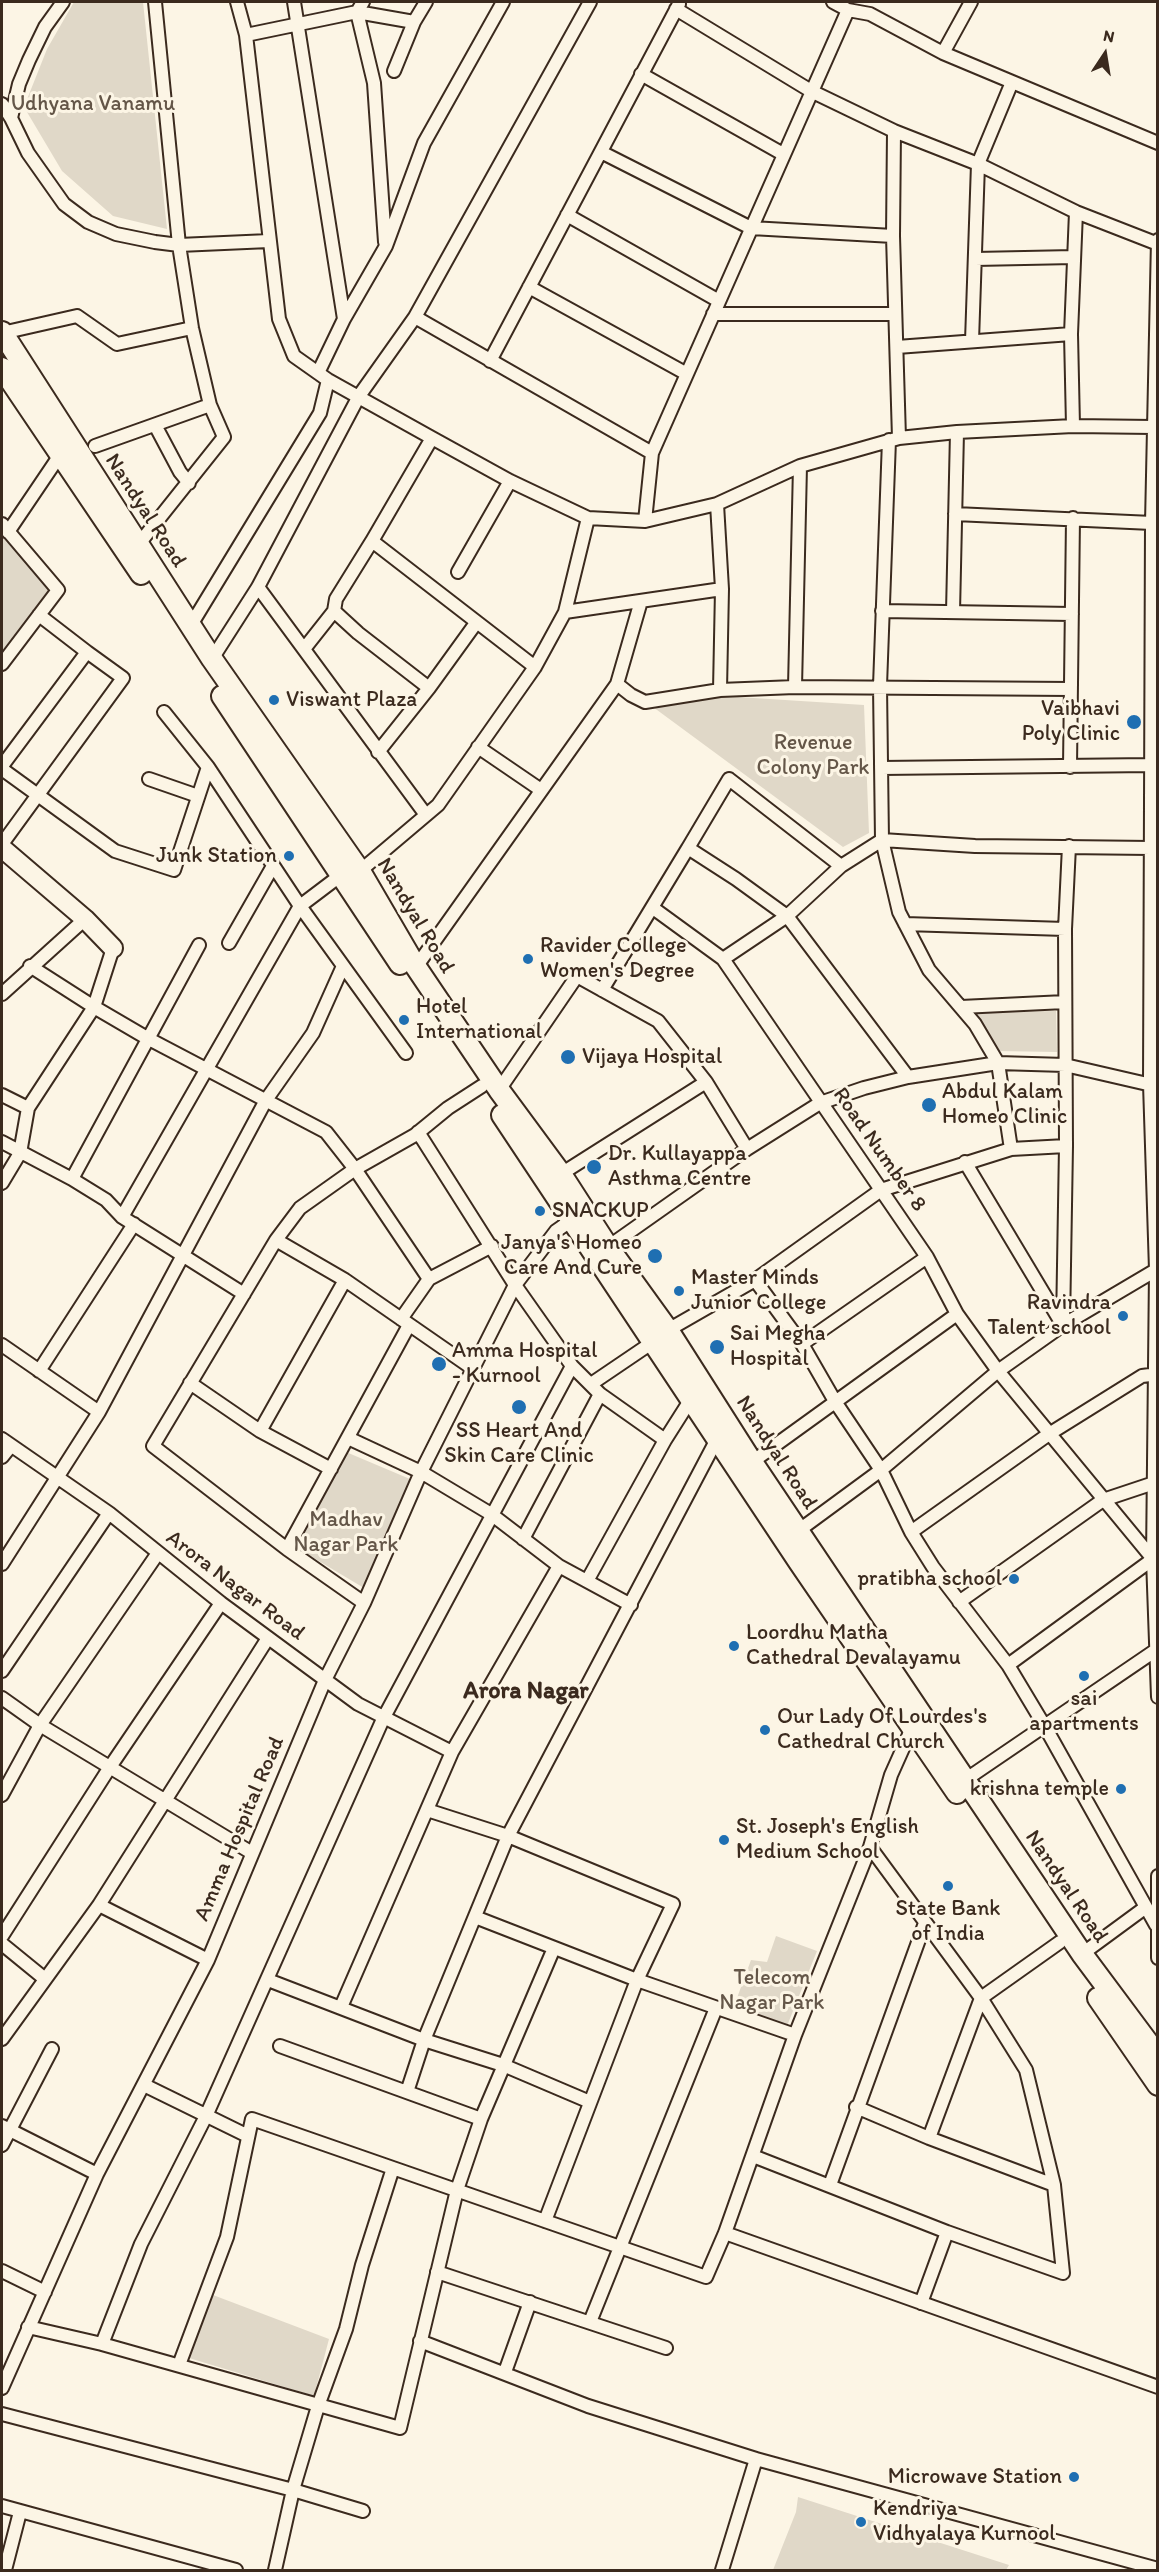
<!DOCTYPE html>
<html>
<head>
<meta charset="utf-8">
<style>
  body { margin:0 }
  #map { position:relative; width:1159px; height:2572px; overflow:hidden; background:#fcf5e5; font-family:Itim,sans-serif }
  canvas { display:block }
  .frame { position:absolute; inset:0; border:3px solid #3b2a1e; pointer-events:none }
  .north { position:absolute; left:1075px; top:24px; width:60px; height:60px; -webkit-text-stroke:4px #fcf5e5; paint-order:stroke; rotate:12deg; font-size:16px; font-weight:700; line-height:24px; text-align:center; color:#3b2a1e }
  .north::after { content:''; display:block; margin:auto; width:21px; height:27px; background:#3b2a1e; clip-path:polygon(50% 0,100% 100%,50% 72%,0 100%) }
</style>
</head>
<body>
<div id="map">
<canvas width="1159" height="2572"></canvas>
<div class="frame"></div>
<div class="north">N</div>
</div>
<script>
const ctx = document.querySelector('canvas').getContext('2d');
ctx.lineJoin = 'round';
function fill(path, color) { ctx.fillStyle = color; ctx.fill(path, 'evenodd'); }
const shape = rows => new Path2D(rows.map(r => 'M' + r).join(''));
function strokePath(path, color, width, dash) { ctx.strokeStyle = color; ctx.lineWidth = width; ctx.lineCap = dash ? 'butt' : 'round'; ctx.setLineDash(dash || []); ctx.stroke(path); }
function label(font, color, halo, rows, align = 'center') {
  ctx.font = font + ' Itim,sans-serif'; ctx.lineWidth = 6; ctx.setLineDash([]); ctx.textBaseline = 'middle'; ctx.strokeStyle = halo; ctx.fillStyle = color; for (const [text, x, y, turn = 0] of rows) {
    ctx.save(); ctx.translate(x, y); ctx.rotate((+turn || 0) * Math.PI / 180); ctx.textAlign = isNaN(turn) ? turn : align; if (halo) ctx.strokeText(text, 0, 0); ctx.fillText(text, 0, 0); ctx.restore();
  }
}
const green = shape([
  [74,2,143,2,167,229,113,216,62,171,24,107,47,49],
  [2,530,52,590,2,656],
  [722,696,864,705,869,833,843,847,653,707],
  [1056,1011,1057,1052,997,1051,973,1012],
  [346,1452,410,1479,364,1588,297,1548],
  [776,1936,817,1951,787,2026,734,2006,751,1960,767,1962],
  [213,2295,329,2339,314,2396,189,2358],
  [798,2497,1009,2565,1006,2570,773,2570,796,2512]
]);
const street = shape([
  [63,2,45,27,29,60,19,84,11,118,28,153,64,204,88,222,116,234,155,242,179,245,269,241],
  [237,2,246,35,279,319,294,356,328,380,432,438,510,481,588,518,645,521,717,504,800,466,899,438,957,432,1073,426,1153,427],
  [294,2,344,319],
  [833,2,848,10,870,14,943,53,1158,143],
  [676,9,811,91,894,131,978,164,1076,212,1158,244],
  [246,35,357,12,363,2],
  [943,53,971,2],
  [394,71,414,22,426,2],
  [641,74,783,154],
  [2,104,11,118],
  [601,152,751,228,893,236,894,131],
  [567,215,719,301],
  [893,236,899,438],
  [385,242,374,83,357,12,414,22],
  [975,259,1074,257],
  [529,287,687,374],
  [713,314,895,314],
  [415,317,652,453],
  [2,333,77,316,117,344,192,328],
  [1071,334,1073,426],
  [972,341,978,164,1012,82],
  [897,347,1071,334,1076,212],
  [490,361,679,4],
  [318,373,344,319,386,246,424,143,503,2],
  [155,425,180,472,189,483],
  [432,438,372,541,535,667],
  [889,440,880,686,882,840,899,912,929,970,975,1024,998,1063,1011,1149],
  [95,446,210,405],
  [717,504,722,589,720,690],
  [955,514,1152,523,1150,1084,1156,1270,1153,1559,1158,1697],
  [645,521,652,453,848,10],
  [1152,523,1158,240],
  [2,524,58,590,2,664],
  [8,532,60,455],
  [372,541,336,599,334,611,358,633,429,688,476,623],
  [138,545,224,437,210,405,192,328,179,245,155,2],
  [458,572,510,481],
  [258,587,426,815],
  [882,611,1072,614],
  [565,612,722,589],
  [953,612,957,432],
  [191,625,320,413,328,380],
  [304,649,334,611],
  [212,659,258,587,359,396,415,317,590,2],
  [617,684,631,695,645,702,720,690,795,687,1071,689],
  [795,687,800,466],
  [164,712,208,767,300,906,406,1053],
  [478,747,541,790],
  [378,752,429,688],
  [2,766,87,652,39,615],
  [1070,767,1073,518],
  [881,768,1151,765],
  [2,769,115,851,174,870,208,767],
  [149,779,198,796],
  [2,844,123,678,87,652],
  [688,848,729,779,841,866,882,840,975,846,1151,848],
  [360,871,438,805,535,667,565,612,588,518],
  [653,908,723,959,927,1257,957,1314,998,1371,1153,1559,1008,1665],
  [905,924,1065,929],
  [229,943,273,866],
  [723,959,787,916,841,866],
  [30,966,94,1007,147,1038,326,1132,355,1169,429,1279],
  [416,967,617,684,641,601],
  [602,990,688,848,736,879,787,916,908,1077],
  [2,994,85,919],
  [961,1007,1065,1002],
  [499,1090,577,976,658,1021,706,1082,747,1149],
  [2,1095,28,1108],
  [418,1132,515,1285,572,1366,600,1394,665,1440],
  [2,1142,72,1179,106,1200,122,1217,244,1294],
  [965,1162,1062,1324],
  [561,1174,706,1082],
  [72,1179,199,945],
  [2,1183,20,1153,28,1108,94,1007,113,948],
  [122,1217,300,906,341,875],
  [276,1240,300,1208,355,1169,415,1135,448,1108,482,1086],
  [608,1247,747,1149,820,1103,864,1088,908,1077,998,1063,1065,1065,1156,1086],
  [755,1280,802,1344,836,1403,881,1470,911,1532,933,1567,1008,1665,1044,1725,1156,1925],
  [401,1319,429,1279,492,1246],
  [1063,1325,1066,1146,1065,929,1069,846],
  [668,1330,755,1280,881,1190,1011,1149,1066,1146],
  [802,1344,927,1257],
  [2,1345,99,1412],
  [39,1371,134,1224],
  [190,1383,260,1431,331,1469],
  [591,1384,653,1342],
  [260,1431,345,1280],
  [348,1438,421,1472,491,1514,559,1566,631,1605],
  [2,1439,109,1513,221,1603,358,1704,452,1752],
  [2,1457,10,1447],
  [752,1462,957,1314],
  [798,1531,881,1470,998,1371,1063,1325,1156,1270],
  [911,1532,1049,1434,1142,1376,1158,1374],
  [523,1539,600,1394],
  [287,1549,409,1325],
  [2,1564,99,1412,266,1100,313,1033,343,966],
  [587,1581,665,1440,691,1399],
  [959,1602,1103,1500,1154,1483],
  [364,1603,287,1549,153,1446,276,1240,345,1280,472,1368],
  [2,1671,109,1513],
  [2,1698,40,1725,252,1853],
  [965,1780,1156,1650],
  [2,1795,40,1725,158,1553],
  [1158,1876,1158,1958],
  [99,1905,208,1960],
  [475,1917,637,1980,795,2035],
  [2,1936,110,1767,221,1603],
  [2,1944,45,1979],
  [1082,1954,1146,1907],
  [268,1980,424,2040,503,2065,590,2102],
  [341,2007,452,1752,559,1566],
  [2,2039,99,1905,268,1638],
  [280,2046,481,2119],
  [144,2085,248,2136],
  [407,2092,424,2040,508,1836,427,1810],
  [856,2107,929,2138],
  [2,2126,97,2174],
  [2,2145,52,2049],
  [753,2156,947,2232,1063,2273,1054,2185,1026,2070,981,1998,870,1847],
  [830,2185,925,1923],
  [1054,2185,929,2138,981,1998,1060,1942],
  [545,2221,637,1980,673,1904,508,1836,717,1439],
  [725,2233,1158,2387],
  [2,2271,45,2292],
  [437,2272,666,2348],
  [921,2303,947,2232],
  [590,2322,716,2008],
  [28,2327,102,2344,400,2428,457,2190,481,2119,554,1948],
  [420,2341,588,2406,756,2459],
  [102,2344,141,2244,206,2116,383,1719,572,1366],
  [179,2365,227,2237,252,2119,706,2277,725,2233,795,2035,870,1847,891,1775,912,1728],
  [505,2372,530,2302],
  [2,2388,97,2174,208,1960,325,1680,364,1603,421,1472,515,1285,556,1231,576,1217],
  [2,2414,293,2490,363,2511],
  [2,2506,236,2570],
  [5,2570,20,2512],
  [275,2570,293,2490,318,2406,346,2329,362,2265,393,2168],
  [722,2570,756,2459,1158,2569]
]);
const secondary = shape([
  [2,848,85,919,113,948]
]);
const primary = shape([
  [2,332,212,659,360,871,416,967,499,1090,561,1174,608,1247,668,1330,752,1462,1082,1954,1158,2056],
  [2,368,141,574],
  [222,696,400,964],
  [502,1115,799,1562,957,1793],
  [1098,1998,1158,2085]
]);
const markers = [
  [274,700,6,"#1f6fb2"],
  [1134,722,8,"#1f6fb2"],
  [289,856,6,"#1f6fb2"],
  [528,959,6,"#1f6fb2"],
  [404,1020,6,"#1f6fb2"],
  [568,1057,8,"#1f6fb2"],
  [929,1105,8,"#1f6fb2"],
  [594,1167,8,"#1f6fb2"],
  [540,1211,6,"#1f6fb2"],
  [655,1256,8,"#1f6fb2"],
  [679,1291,6,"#1f6fb2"],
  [1123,1316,6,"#1f6fb2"],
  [717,1347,8,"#1f6fb2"],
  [439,1364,8,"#1f6fb2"],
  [519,1407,8,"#1f6fb2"],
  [1014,1579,6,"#1f6fb2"],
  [734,1646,6,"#1f6fb2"],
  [1084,1676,6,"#1f6fb2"],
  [765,1730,6,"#1f6fb2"],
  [1121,1789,6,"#1f6fb2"],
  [724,1840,6,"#1f6fb2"],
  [948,1886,6,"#1f6fb2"],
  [1074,2477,6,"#1f6fb2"],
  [861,2522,6,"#1f6fb2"]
];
const parkNames = [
  ["Udhyana Vanamu",93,104],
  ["Revenue",813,743],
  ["Colony Park",813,768],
  ["Madhav",346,1520],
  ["Nagar Park",346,1545],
  ["Telecom",772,1978],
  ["Nagar Park",772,2003]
];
const streetNames = [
  ["Nandyal Road",145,511,57],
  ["Nandyal Road",415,916,59],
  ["Road Number 8",879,1150,55],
  ["Nandyal Road",776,1453,57],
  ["Arora Nagar Road",235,1586,37],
  ["Amma Hospital Road",240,1829,-67],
  ["Nandyal Road",1066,1887,56]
];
const poiNames = [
  ["Viswant Plaza",286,700],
  ["Vaibhavi",1120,709,"right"],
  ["Poly Clinic",1120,734,"right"],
  ["Junk Station",277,856,"right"],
  ["Ravider College",540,946],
  ["Women's Degree",540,971],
  ["Hotel",416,1007],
  ["International",416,1032],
  ["Vijaya Hospital",582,1057],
  ["Abdul Kalam",942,1092],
  ["Homeo Clinic",942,1117],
  ["Dr. Kullayappa",608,1154],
  ["Asthma Centre",608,1179],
  ["SNACKUP",552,1211],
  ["Janya's Homeo",642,1243,"right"],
  ["Care And Cure",642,1268,"right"],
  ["Master Minds",691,1278],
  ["Junior College",691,1303],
  ["Ravindra",1111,1303,"right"],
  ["Talent school",1111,1328,"right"],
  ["Sai Megha",730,1334],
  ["Hospital",730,1359],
  ["Amma Hospital",452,1351],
  ["- Kurnool",452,1376],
  ["SS Heart And",519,1431,"center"],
  ["Skin Care Clinic",519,1456,"center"],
  ["pratibha school",1002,1579,"right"],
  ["Loordhu Matha",746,1633],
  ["Cathedral Devalayamu",746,1658],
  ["sai",1084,1699,"center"],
  ["apartments",1084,1724,"center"],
  ["Our Lady Of Lourdes's",777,1717],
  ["Cathedral Church",777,1742],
  ["krishna temple",1109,1789,"right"],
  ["St. Joseph's English",736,1827],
  ["Medium School",736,1852],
  ["State Bank",948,1909,"center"],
  ["of India",948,1934,"center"],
  ["Microwave Station",1062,2477,"right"],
  ["Kendriya",873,2509],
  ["Vidhyalaya Kurnool",873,2534]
];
const neighbourhoodNames = [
  ["Arora Nagar",526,1692]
];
fill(green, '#e0d8c8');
strokePath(street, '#3b2a1e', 16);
strokePath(secondary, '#3b2a1e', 22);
strokePath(primary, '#3b2a1e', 24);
strokePath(street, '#fcf5e5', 12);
strokePath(secondary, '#fcf5e5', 18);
strokePath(primary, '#fcf5e5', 20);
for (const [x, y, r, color] of markers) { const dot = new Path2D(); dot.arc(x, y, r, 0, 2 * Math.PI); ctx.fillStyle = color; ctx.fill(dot); strokePath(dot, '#fcf5e5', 2); }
label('22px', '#645648', '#fcf5e5', parkNames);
label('22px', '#3b2a1e', '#fcf5e5', streetNames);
label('22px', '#3b2a1e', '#fcf5e5', poiNames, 'left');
label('bold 24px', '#3b2a1e', '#fcf5e5', neighbourhoodNames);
</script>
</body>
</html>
